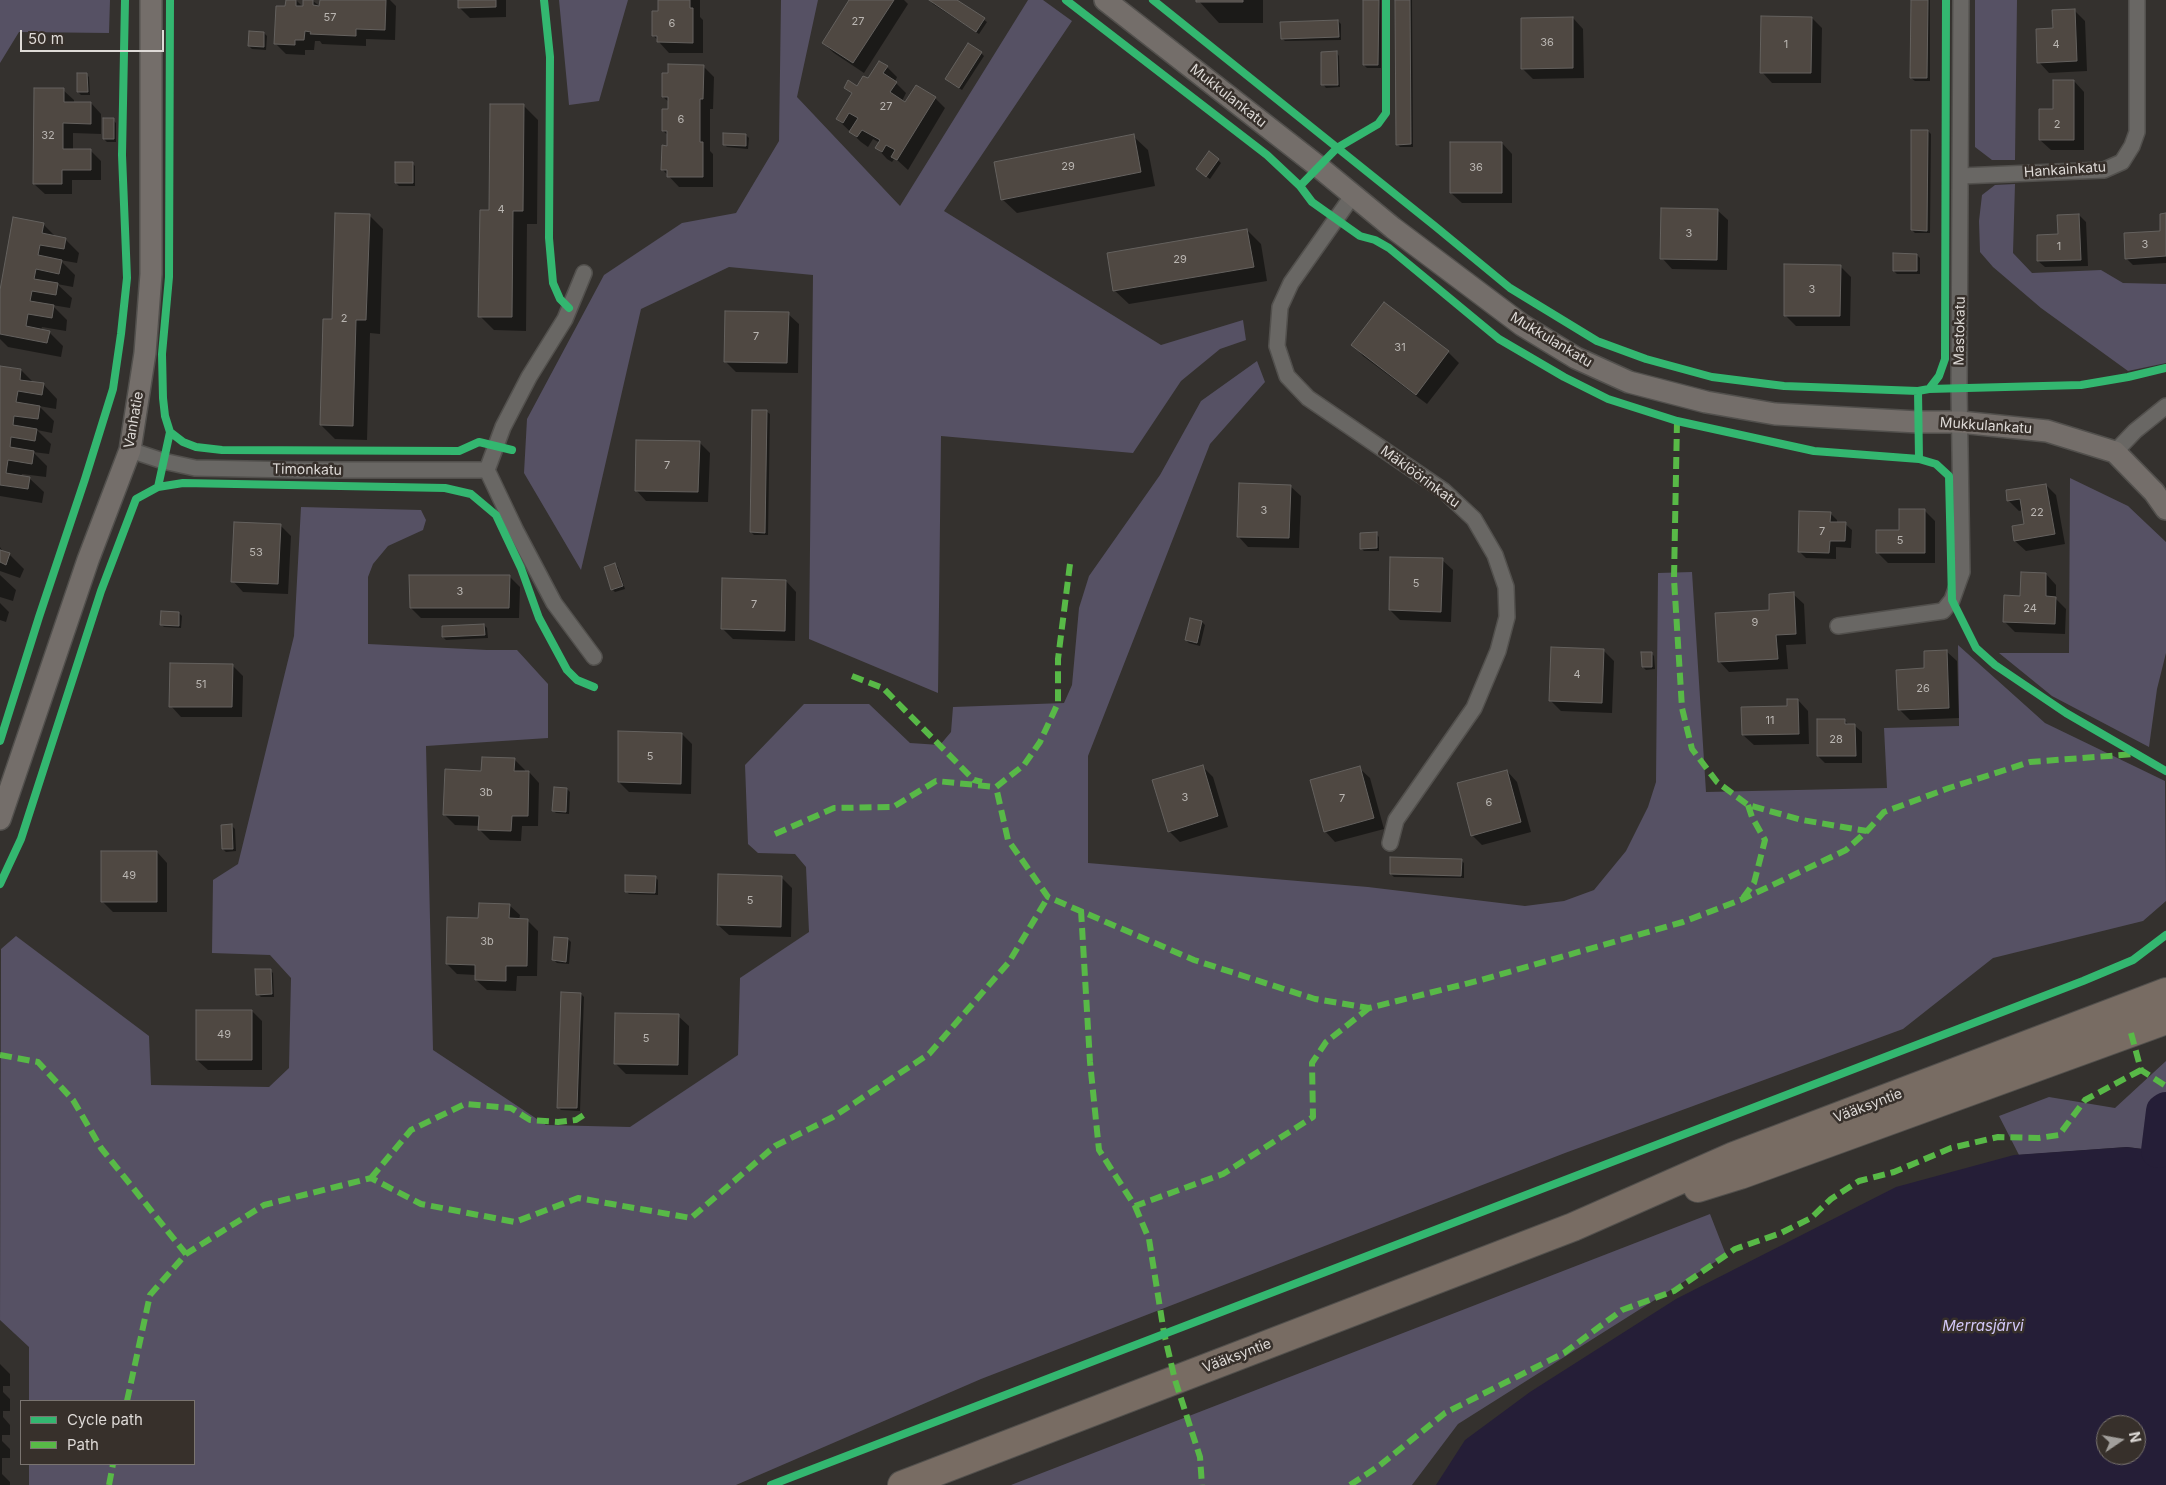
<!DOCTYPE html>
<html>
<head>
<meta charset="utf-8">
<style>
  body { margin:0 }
  #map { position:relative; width:2166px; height:1485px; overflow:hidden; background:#34312e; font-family:Inter,sans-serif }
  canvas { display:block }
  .legend { position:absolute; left:20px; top:1400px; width:175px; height:65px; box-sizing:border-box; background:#37302b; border:1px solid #7a7470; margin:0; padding:6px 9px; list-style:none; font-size:15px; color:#dedad7 }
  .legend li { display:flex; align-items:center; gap:10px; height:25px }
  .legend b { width:25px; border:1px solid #7a7470 }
  .north { position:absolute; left:2096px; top:1415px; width:50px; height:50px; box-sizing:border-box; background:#37302b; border:1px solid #7a7470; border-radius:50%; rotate:78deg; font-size:14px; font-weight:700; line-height:20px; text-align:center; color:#dedad7 }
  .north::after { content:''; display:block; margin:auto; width:18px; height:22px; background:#a29f9c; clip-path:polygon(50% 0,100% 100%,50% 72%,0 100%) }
  .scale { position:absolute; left:20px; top:30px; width:144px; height:22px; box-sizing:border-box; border:2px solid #dedad7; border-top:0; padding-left:6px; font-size:15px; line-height:18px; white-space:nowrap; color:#dedad7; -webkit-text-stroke:4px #37302b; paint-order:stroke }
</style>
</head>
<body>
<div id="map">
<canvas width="2166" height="1485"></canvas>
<ul class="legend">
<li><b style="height:6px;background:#33b770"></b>Cycle path</li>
<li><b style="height:6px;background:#58b947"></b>Path</li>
</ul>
<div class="north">N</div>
<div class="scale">50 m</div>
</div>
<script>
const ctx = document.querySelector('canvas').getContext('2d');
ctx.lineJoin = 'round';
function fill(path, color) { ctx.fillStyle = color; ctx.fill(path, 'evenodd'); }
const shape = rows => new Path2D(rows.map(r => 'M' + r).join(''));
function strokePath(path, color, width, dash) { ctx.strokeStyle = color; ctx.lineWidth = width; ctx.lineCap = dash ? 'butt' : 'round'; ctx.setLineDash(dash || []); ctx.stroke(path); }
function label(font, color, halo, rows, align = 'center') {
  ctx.font = font + ' Inter,sans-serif'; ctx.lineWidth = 5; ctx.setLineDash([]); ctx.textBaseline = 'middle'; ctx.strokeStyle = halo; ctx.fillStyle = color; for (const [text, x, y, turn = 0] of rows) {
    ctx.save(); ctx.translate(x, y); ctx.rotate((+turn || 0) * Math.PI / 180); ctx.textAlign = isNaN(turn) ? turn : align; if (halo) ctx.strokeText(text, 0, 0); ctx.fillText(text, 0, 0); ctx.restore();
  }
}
const green = shape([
  [0,0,110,0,109,33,19,32,0,63],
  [559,0,628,0,599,101,569,105],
  [781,0,818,0,797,97,900,206,1028,0,1043,0,1072,21,944,211,1161,345,1243,320,1246,340,1220,349,1181,381,1133,453,941,436,938,693,809,639,813,275,729,267,641,309,581,570,524,473,527,419,604,275,682,223,736,213,779,141],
  [1975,0,2017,0,2015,160,1992,160,1975,147],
  [2015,184,2013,253,2032,273,2101,270,2123,283,2166,284,2166,363,2128,371,2041,308,1993,267,1980,252,1979,221,1982,195,1995,185],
  [1257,361,1265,382,1210,444,1088,756,1088,863,1368,887,1525,906,1564,901,1594,890,1626,851,1648,807,1656,782,1658,573,1692,572,1706,792,1887,788,1884,728,1959,726,1958,645,2045,723,2165,781,2166,901,2143,921,1993,958,1903,1029,1565,1153,981,1379,736,1485,29,1485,29,1464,194,1464,194,1401,29,1401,29,1347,0,1320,1,949,16,936,149,1036,151,1085,269,1087,289,1068,291,978,270,955,212,953,213,880,238,864,294,636,301,507,421,510,426,520,423,530,388,546,373,564,368,577,368,644,487,650,517,650,548,684,548,738,426,746,433,1050,546,1125,630,1127,738,1055,740,978,809,932,806,867,795,854,758,853,748,844,745,765,804,704,869,704,910,743,940,745,951,732,953,707,1064,703,1072,685,1079,608,1089,576,1160,475,1201,401],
  [2070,478,2128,506,2166,542,2166,653,2157,689,2149,747,2052,696,1999,653,2069,653],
  [2166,1061,2166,1152,2127,1147,2019,1155,1999,1116,2049,1097,2115,1108],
  [1710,1214,1726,1255,1458,1424,1412,1485,1011,1485]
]);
const water = shape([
  [2127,1147,2166,1152,2166,1485,1436,1485,1465,1440,1530,1392,1676,1299,1896,1187,2014,1155],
  [2106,1425,2136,1425,2136,1455,2106,1455]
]);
const shadow = shape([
  [287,0,296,0,304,8,313,1,321,7,321,0,390,0,396,6,395,40,366,39,366,46,322,44,320,41,315,41,314,50,305,50,305,55,286,54,275,43],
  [459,0,506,0,506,17,470,18,459,7],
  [657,0,700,0,700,17,703,20,703,53,669,53,659,42,653,35,659,13,659,2],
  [851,0,904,0,908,4,864,73,834,53,823,43],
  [930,0,955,0,987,22,979,34,933,4],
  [1198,0,1263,0,1263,23,1219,23],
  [1364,0,1381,0,1381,68,1367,68,1364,65],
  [1396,0,1412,0,1413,147,1400,147,1397,144],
  [1912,0,1930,0,1930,81,1915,81,1911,78],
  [2074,10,2085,21,2087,71,2049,73,2039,62,2055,29],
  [1573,18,1583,29,1584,78,1533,79,1522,68],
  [1812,18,1822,28,1821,83,1772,83,1762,72],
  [1338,21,1341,24,1341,40,1285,41,1282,38],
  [264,33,267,36,266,50,252,49,249,46],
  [1336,52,1339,56,1340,87,1326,88,1323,84],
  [981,53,984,56,962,90,949,82],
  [703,66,714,77,713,109,710,109,710,151,713,154,713,187,679,187,663,170,668,147,669,136,663,131,669,111,669,102,663,97],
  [887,67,897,77,895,82,906,93,902,101,906,103,935,98,945,108,908,170,895,158,892,162,887,159,877,148,880,143,873,139,868,147,861,142,837,119,852,94,846,88,858,87],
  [86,74,89,77,90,95,81,95,78,92],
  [2074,81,2084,92,2084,150,2051,150,2040,140,2054,110],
  [63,90,74,100,74,103,91,103,101,114,101,134,73,133,73,150,90,150,101,161,101,180,72,180,72,194,45,194,34,184],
  [524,106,538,120,537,224,527,224,526,331,494,330,480,316],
  [113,120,116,123,116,142,107,142,104,139],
  [1928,131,1931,134,1930,233,1915,233,1912,230],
  [746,135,749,138,748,149,727,147,724,144],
  [1133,136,1148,150,1155,186,1017,213,1002,199],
  [1502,143,1512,154,1512,203,1462,203,1451,193],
  [1218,160,1221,163,1210,179,1200,172],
  [412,163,415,166,415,186,399,186,396,183],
  [1717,210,1728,220,1727,270,1672,269,1662,258],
  [2166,214,2166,263,2133,265,2126,258,2162,232],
  [369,215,383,229,380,334,370,333,367,440,335,439,321,425,333,320],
  [2079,215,2086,222,2088,266,2045,267,2038,261],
  [43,224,56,237,65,239,79,253,77,263,60,260,75,275,73,287,57,284,72,298,70,308,52,305,67,320,66,331,42,327,41,330,49,332,63,346,61,357,8,347,0,339,0,296],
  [1247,230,1261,244,1267,281,1129,304,1114,290],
  [1917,255,1920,258,1920,274,1897,274,1894,271],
  [1840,266,1851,277,1850,326,1796,326,1785,315],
  [1384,304,1448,352,1459,363,1427,404,1363,356,1353,345],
  [788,314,799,324,798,373,736,372,725,361],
  [0,367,21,370,34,383,43,384,57,399,56,409,39,406,54,421,52,433,37,430,51,444,49,454,33,452,47,466,46,477,22,474,21,476,29,478,44,492,42,503,0,496],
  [766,411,770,414,768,535,754,535,751,532],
  [699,442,710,453,708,502,646,501,636,490],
  [2046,485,2056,495,2065,544,2026,551,2015,541,2026,525,2023,510,2019,511,2009,501],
  [1290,486,1301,496,1299,548,1248,547,1238,536],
  [1924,510,1935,521,1935,563,1888,563,1877,552],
  [1830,513,1837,520,1837,523,1845,524,1852,530,1851,548,1836,547,1836,559,1806,558,1799,551],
  [280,525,291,536,288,594,243,592,233,581],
  [1376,534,1379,537,1379,551,1364,551,1361,548],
  [0,547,3,552,9,554,24,569,20,578,0,571],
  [1442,560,1453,570,1451,622,1400,620,1390,610],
  [615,564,618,568,625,589,615,592,612,589],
  [2046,574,2056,585,2056,599,2066,609,2065,634,2015,632,2005,622,2021,597],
  [0,575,16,590,13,601,0,597],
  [509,576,520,587,519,618,421,618,411,608],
  [786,581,796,592,795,641,733,639,723,629],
  [1793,594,1804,604,1806,644,1786,645,1788,669,1729,672,1719,661,1771,611],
  [0,603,9,612,6,622,0,620],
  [179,613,182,616,181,628,164,627,161,624],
  [1202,622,1205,625,1200,646,1189,643,1186,640],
  [484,625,487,628,488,638,446,640,443,637],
  [1603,650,1614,661,1612,713,1561,711,1551,701],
  [1946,651,1957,661,1959,718,1910,720,1900,710,1926,670],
  [1651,653,1654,656,1655,669,1646,670,1643,667],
  [232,665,243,676,242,717,181,717,171,706],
  [1798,700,1808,711,1809,744,1754,745,1743,735],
  [1844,720,1850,726,1855,726,1862,732,1862,763,1825,763,1818,756],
  [682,734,692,744,691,794,629,792,619,782],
  [514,759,525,770,525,772,529,772,539,783,538,826,522,826,521,841,490,840,480,830,480,826,455,825,444,814,482,772],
  [1202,766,1213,777,1228,827,1180,842,1169,831],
  [1359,768,1370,778,1384,829,1335,842,1325,831],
  [1507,771,1517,782,1531,832,1482,845,1472,835],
  [567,789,570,792,569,814,556,813,553,810],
  [232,826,235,829,236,851,226,852,223,849],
  [157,852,167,863,167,912,113,912,102,901],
  [1461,860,1464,863,1464,878,1394,877,1391,874],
  [655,877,658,880,658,895,629,894,626,891],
  [781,877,792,888,791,937,729,935,718,925],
  [509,905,520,915,519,920,527,920,538,931,537,976,517,976,516,991,487,990,476,980,476,975,457,974,447,964,479,919],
  [568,939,571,942,569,964,557,963,554,960],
  [270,970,273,973,274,997,261,997,258,994],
  [581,994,584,997,580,1111,561,1110,558,1107],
  [252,1011,262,1021,262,1070,208,1070,197,1060],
  [678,1016,689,1026,688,1075,626,1074,615,1063],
  [0,1364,10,1374,10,1386,3,1386,3,1392,10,1399,10,1411,3,1411,3,1417,10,1425,10,1435,2,1435,2,1441,10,1449,10,1458,2,1458,2,1474,10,1482,10,1485,0,1485]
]);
const river = shape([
  [2158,1151,2163,1111,2166,1109]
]);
const building = shape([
  [286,0,296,0,296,6,303,6,303,0,313,0,313,5,319,6,320,0,386,0,385,30,356,29,356,36,310,34,311,32,305,31,304,40,295,40,295,45,274,44,276,6,285,6,286,0],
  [458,0,496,0,496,7,458,8,458,0],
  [658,0,690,0,690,8,693,8,693,43,657,42,657,36,652,36,652,11,658,11,658,0],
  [849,0,894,0,853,63,822,43,849,0],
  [929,0,957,0,985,18,976,32,929,0],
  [1196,0,1243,0,1243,2,1196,2,1196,0],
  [1363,0,1379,0,1378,65,1363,65,1363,0],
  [1395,0,1410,0,1411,144,1396,145,1395,0],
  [1911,0,1928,0,1927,78,1910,78,1911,0],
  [2075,9,2077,61,2037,63,2036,29,2053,28,2052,10,2075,9],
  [1761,16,1812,17,1811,73,1760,73,1761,16],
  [1573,17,1573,68,1521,69,1521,18,1573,17],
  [1338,20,1339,37,1281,39,1280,22,1338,20],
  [249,31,264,32,264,47,248,46,249,31],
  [968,43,982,52,959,88,945,79,968,43],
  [1337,51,1338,85,1321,85,1321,52,1337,51],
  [879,61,888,66,883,73,897,82,890,92,905,102,916,85,936,97,897,160,891,157,895,150,886,145,882,152,875,148,880,140,862,130,857,137,849,132,858,118,849,113,843,123,836,119,852,93,844,88,848,80,857,86,863,76,868,78,879,61],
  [668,64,704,65,703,99,700,99,700,142,703,142,703,177,667,177,667,170,661,170,662,145,667,146,667,131,662,131,662,109,668,109,668,97,662,97,662,73,668,73,668,64],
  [77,73,87,73,88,92,77,92,77,73],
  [2053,80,2074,80,2074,140,2039,140,2039,109,2053,109,2053,80],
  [34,88,64,88,64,102,91,102,91,124,63,123,63,149,91,149,91,170,62,170,62,184,33,184,34,88],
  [490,104,524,104,523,211,513,211,512,317,478,317,480,210,489,210,490,104],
  [103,118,114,118,114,139,103,139,103,118],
  [1911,130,1928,130,1927,231,1911,230,1911,130],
  [723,133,746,134,746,146,723,145,723,133],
  [1134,134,1141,172,1001,200,994,162,1134,134],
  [1450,142,1502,142,1502,193,1450,193,1450,142],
  [1209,151,1219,159,1206,177,1196,169,1209,151],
  [395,162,413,162,413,183,395,183,395,162],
  [1661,208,1718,209,1717,260,1660,259,1661,208],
  [335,213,370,214,366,320,356,320,353,426,320,425,323,319,332,319,335,213],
  [2166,213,2166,256,2125,259,2124,233,2160,231,2160,214,2166,213],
  [2079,214,2081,260,2037,261,2037,235,2058,234,2057,215,2079,214],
  [13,217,44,223,42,233,66,238,64,249,40,245,38,255,62,260,59,274,36,269,34,279,58,283,56,295,32,291,30,301,54,305,52,318,28,314,26,326,50,331,47,343,0,334,0,290,13,217],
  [1247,229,1254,267,1113,291,1107,253,1247,229],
  [1893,253,1917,254,1917,271,1893,271,1893,253],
  [1784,264,1841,265,1840,316,1784,316,1784,264],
  [1384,302,1449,351,1416,395,1351,345,1384,302],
  [725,311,789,312,787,363,724,362,725,311],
  [0,366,21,369,20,380,44,383,42,395,18,391,16,402,40,406,38,419,14,416,13,425,37,429,35,441,11,437,10,447,34,451,32,464,8,460,6,473,30,477,28,489,0,485,0,366],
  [752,410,767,410,765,533,750,532,752,410],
  [636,440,700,441,698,492,635,491,636,440],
  [1239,483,1291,485,1289,538,1237,537,1239,483],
  [2046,484,2055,534,2014,541,2012,526,2024,524,2020,499,2007,501,2006,490,2046,484],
  [1899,509,1925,509,1925,553,1876,553,1876,530,1899,530,1899,509],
  [1799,511,1831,512,1830,522,1846,522,1845,541,1830,541,1829,553,1798,552,1799,511],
  [234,522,281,524,278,584,231,582,234,522],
  [1377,532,1377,548,1360,549,1360,533,1377,532],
  [0,550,10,553,6,565,0,562,0,550],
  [1390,557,1443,558,1441,612,1389,610,1390,557],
  [615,563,623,586,611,590,604,567,615,563],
  [2021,572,2046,573,2046,596,2056,597,2055,624,2003,622,2004,595,2020,596,2021,572],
  [409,575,510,575,509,608,410,608,409,575],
  [722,578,786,580,785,631,721,629,722,578],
  [1794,592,1796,634,1776,635,1778,659,1718,662,1715,613,1769,610,1769,594,1794,592],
  [161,611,179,612,179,626,160,625,161,611],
  [1190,618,1202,621,1197,643,1185,640,1190,618],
  [484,624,485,635,442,637,442,626,484,624],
  [1551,647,1604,649,1602,703,1549,701,1551,647],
  [1947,650,1949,708,1898,710,1896,670,1924,668,1924,651,1947,650],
  [1641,652,1652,652,1652,667,1642,667,1641,652],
  [170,663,233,664,232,707,169,707,170,663],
  [1787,699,1798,699,1799,734,1742,735,1741,707,1787,706,1787,699],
  [1817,719,1845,719,1845,724,1855,724,1856,756,1817,756,1817,719],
  [618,731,682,733,681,784,618,782,618,731],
  [482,757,515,758,514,771,529,771,528,816,512,816,511,831,478,830,479,816,443,815,445,769,481,771,482,757],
  [1203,765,1218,816,1168,832,1152,780,1203,765],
  [1360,766,1374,818,1324,832,1310,780,1360,766],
  [1507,770,1521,822,1471,836,1457,783,1507,770],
  [554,787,567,788,566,812,552,811,554,787],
  [232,824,233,849,222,849,221,825,232,824],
  [101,851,157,851,157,902,101,902,101,851],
  [1390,857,1462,859,1461,876,1390,874,1390,857],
  [718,874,782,876,781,927,717,925,718,874],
  [625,875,656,876,655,893,625,892,625,875],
  [479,903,510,904,509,918,528,919,527,966,506,966,506,981,475,980,475,965,446,964,447,917,478,918,479,903],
  [554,937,568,938,566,962,552,960,554,937],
  [255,969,271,969,272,994,256,995,255,969],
  [561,992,581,993,577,1108,557,1108,561,992],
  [196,1010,252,1010,252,1060,196,1060,196,1010],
  [615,1013,679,1014,678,1065,614,1064,615,1013]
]);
const street = shape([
  [1961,176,2104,170,2122,162,2132,146,2137,132,2137,0],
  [1353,195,1291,283,1280,307,1277,346,1287,376,1308,398,1444,491,1474,519,1495,555,1506,587,1507,617,1498,651,1474,708,1396,820,1390,843],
  [130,450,163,461,195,468,298,470,487,470,516,531,554,603,594,657],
  [2115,452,2135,431,2166,406],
  [487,470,503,427,529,377,565,319,584,273],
  [1838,626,1943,611,1952,600,1962,572,1959,389,1961,0]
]);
const secondary = shape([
  [1105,0,1319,167,1393,228,1522,325,1576,358,1629,382,1706,402,1775,414,1918,422,1960,422,2047,431,2115,452,2154,492,2166,509],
  [0,819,88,560,130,450,145,353,151,274,151,0]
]);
const highway = shape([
  [1698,1188,1740,1175,2166,1020],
  [902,1485,1573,1227,1734,1156,2166,992]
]);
const quiet = shape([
  [1677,421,1674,579,1682,708,1692,749,1717,782,1748,805,1802,820,1867,831],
  [1070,564,1058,659,1058,703,1040,742,1024,765,996,787,1008,840,1048,897,1194,960,1315,999,1369,1008,1481,980,1683,922,1743,899,1846,850,1867,831,1884,812,1949,788,2030,762,2135,754],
  [852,676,883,688,974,780,982,782],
  [775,834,834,808,893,807,936,781,996,787],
  [1743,898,1754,883,1765,840,1752,817,1748,805],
  [1081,910,1090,1062,1099,1150,1135,1206,1223,1174,1313,1117,1312,1063,1326,1042,1369,1008],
  [2131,1033,2141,1070,2166,1086],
  [0,1055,38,1062,73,1100,101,1148,186,1254],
  [371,1178,411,1130,465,1104,511,1108,530,1120,558,1122,576,1120,588,1112],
  [1135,1206,1149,1239,1164,1333,1175,1380,1200,1457,1202,1485],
  [127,1401,150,1295,186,1254,264,1205,371,1178,421,1204,515,1222,578,1198,691,1218,775,1146,833,1117,929,1054,1009,962,1048,897],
  [109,1485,113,1464],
  [1350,1485,1379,1466,1445,1413,1564,1353,1622,1310,1674,1291,1735,1249,1781,1233,1811,1218,1831,1199,1859,1181,1894,1172,1951,1148,1998,1137,2039,1138,2059,1135,2085,1100,2141,1070]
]);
const cycleway = shape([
  [170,0,169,277,162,354,163,398,165,416,170,432,183,442,196,447,222,450,459,451,479,442,512,450],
  [544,0,550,57,549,238,553,283,560,299,569,308],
  [1066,0,1267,155,1300,186,1312,202,1360,236,1375,240,1389,248,1499,339,1564,377,1608,399,1677,421,1814,451,1919,459,1936,464,1949,476,1952,600,1976,648,1995,665,2066,713,2166,771],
  [1153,0,1436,227,1510,288,1597,341,1646,359,1712,377,1784,386,1918,391,1929,389,1939,376,1945,359,1946,0],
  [1300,186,1337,148,1378,124,1386,113,1386,0],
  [1929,389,2081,385,2128,377,2166,368],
  [1918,391,1919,459],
  [158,487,183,483,445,488,471,494,496,515,521,568,539,618,567,670,577,680,594,687],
  [0,741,39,617,85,479,113,389,121,334,127,278,122,155,125,0],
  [0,884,21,839,101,591,136,499,158,487,170,432],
  [771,1485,2083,981,2133,960,2166,935]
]);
const numberNames = [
  ["57",330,18],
  ["27",858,22],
  ["6",672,24],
  ["36",1547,43],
  ["1",1786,45],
  ["4",2056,45],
  ["27",886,107],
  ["6",681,120],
  ["2",2057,125],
  ["32",48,136],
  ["29",1068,167],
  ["36",1476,168],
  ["4",501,210],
  ["3",1689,234],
  ["3",2145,245],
  ["1",2059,247],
  ["29",1180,260],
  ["3",1812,290],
  ["2",344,319],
  ["7",756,337],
  ["31",1400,348],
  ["7",667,466],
  ["3",1264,511],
  ["22",2037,513],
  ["7",1822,532],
  ["5",1900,541],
  ["53",256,553],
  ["5",1416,584],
  ["3",460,592],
  ["7",754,605],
  ["24",2030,609],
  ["9",1755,623],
  ["4",1577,675],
  ["51",201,685],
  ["26",1923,689],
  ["11",1770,721],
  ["28",1836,740],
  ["5",650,757],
  ["3b",486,793],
  ["3",1185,798],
  ["7",1342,799],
  ["6",1489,803],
  ["49",129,876],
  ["5",750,901],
  ["3b",487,942],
  ["49",224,1035],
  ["5",646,1039]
];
const streetNames = [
  ["Mukkulankatu",1228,96,38],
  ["Hankainkatu",2065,170,-4],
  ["Mastokatu",1960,331,-89],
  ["Mukkulankatu",1551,340,31],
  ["Vanhatie",134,420,-80],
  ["Mukkulankatu",1986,426,4],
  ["Timonkatu",307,470,1],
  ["Mäklöörinkatu",1420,477,36],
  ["Vääksyntie",1868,1106,-21],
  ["Vääksyntie",1237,1356,-21]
];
const waterNames = [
  ["Merrasjärvi",1983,1326]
];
fill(green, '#565164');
fill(water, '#251e37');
fill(shadow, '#0007');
strokePath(river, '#251e37', 34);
fill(building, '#4f4842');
strokePath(building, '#64615e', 1);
strokePath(street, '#52504d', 18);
strokePath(secondary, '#52504d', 24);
strokePath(highway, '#52504d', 30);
strokePath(street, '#696764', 15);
strokePath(secondary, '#746e6a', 21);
strokePath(highway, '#786c63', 28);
strokePath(quiet, '#58b947', 6, [12, 6]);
strokePath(cycleway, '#33b770', 8);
label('11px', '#bab6b2', null, numberNames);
label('14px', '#dedad7', '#37302b', streetNames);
label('italic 15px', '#d4c9f9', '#37302b', waterNames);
</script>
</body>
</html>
